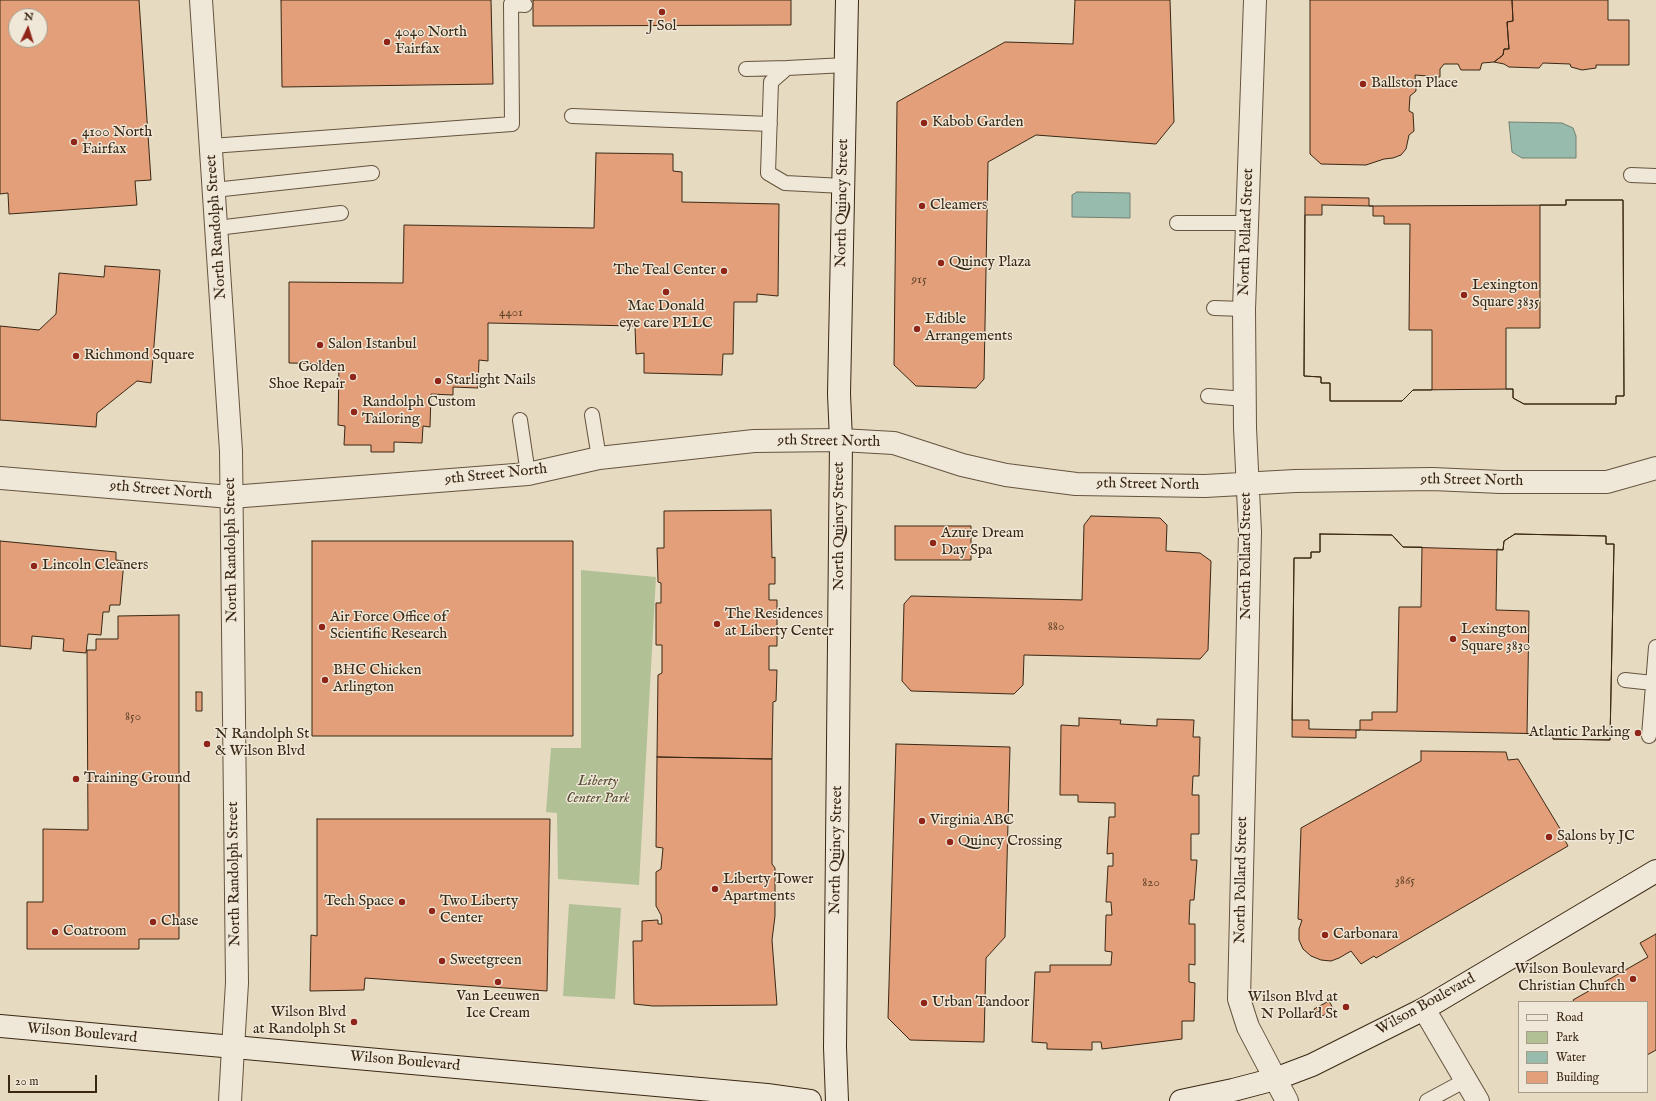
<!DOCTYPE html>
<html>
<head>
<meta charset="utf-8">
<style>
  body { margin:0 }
  #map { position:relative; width:1656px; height:1101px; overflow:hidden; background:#e6dac1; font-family:"IM FELL English",serif }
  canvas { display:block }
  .legend { position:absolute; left:1518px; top:1001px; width:130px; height:92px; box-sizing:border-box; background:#efe7d7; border:1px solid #a79b89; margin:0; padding:5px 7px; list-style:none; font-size:12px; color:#3a2814 }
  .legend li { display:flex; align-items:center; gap:8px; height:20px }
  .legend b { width:20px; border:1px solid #a79b89 }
  .north { position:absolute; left:8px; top:8px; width:40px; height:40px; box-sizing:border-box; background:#efe7d7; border:1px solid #a79b89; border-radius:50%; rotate:4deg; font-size:11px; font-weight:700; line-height:16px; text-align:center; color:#3a2814 }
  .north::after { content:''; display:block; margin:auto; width:14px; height:18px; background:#8f2418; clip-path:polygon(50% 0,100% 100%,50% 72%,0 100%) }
  .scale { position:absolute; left:8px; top:1075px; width:89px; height:18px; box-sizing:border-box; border:2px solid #3a2814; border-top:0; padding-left:5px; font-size:12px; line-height:14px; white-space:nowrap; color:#3a2814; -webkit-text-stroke:3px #efe7d7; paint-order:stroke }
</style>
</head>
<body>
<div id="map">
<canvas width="1656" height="1101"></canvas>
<ul class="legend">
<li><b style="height:5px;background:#efe7d7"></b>Road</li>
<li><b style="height:11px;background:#b2c096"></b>Park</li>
<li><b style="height:11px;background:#97bbad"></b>Water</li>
<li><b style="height:11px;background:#e29f79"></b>Building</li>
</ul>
<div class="north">N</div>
<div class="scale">20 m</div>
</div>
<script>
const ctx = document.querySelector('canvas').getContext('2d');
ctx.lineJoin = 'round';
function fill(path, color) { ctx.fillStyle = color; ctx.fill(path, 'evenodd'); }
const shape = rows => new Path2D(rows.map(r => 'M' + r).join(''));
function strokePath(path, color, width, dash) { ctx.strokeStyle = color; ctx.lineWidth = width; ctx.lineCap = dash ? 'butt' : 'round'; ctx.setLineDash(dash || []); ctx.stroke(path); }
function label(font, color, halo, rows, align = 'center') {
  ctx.font = font + ' "IM FELL English",serif'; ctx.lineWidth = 3; ctx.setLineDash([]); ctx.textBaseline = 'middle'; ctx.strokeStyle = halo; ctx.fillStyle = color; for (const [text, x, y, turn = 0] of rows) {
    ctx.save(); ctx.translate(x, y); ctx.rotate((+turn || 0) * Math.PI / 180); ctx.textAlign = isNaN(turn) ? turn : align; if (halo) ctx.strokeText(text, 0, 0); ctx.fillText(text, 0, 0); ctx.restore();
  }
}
const green = shape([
  [581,570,656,577,639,885,558,879,557,813,546,812,551,748,581,748],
  [569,904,621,908,615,999,563,996]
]);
const water = shape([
  [1509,122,1562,123,1573,128,1576,136,1576,158,1522,158,1512,152,1509,122],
  [1077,192,1130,193,1130,218,1072,217,1072,195,1077,192]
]);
const building = shape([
  [0,0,139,0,151,180,135,181,137,205,9,214,8,193,0,194,0,0],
  [16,16,40,16,40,40,16,40,16,16],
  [281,0,491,0,493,84,282,87,281,0],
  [533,0,791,0,791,25,533,26,533,0],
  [1075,0,1170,0,1174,122,1156,144,1036,135,988,162,984,379,976,388,916,386,894,365,897,102,1005,42,1073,44,1075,0],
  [1310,0,1512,0,1513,21,1507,22,1509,49,1504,49,1503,55,1494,62,1482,63,1480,70,1461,70,1458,64,1444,64,1440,69,1440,77,1415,75,1416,91,1410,96,1409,111,1413,113,1414,131,1409,135,1406,149,1401,155,1393,158,1384,159,1366,165,1321,164,1310,154,1310,0],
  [1512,0,1608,0,1608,20,1629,20,1629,65,1596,65,1596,68,1582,70,1571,67,1570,64,1543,63,1539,68,1509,67,1504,64,1494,62,1503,55,1504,49,1509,49,1507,22,1513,21,1512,0],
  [596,153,673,154,673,171,682,172,682,202,779,204,778,296,757,294,757,302,734,302,733,354,723,354,722,375,644,373,644,353,636,354,635,326,488,323,488,361,479,360,478,388,453,387,453,395,431,394,430,427,423,426,422,443,394,442,394,452,371,452,371,445,344,445,345,426,338,425,339,364,289,363,289,282,403,283,404,225,594,228,596,153],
  [1305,197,1369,198,1369,206,1373,206,1566,205,1566,200,1623,200,1624,396,1616,396,1616,404,1524,404,1513,398,1513,389,1413,390,1402,401,1330,401,1330,383,1321,383,1321,377,1304,376,1305,197],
  [1566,200,1623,200,1624,396,1616,396,1616,404,1524,404,1513,398,1513,389,1506,389,1506,328,1540,328,1540,205,1566,205,1566,200],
  [1322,205,1373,206,1373,216,1384,216,1384,224,1410,224,1409,330,1432,330,1432,390,1413,390,1402,401,1330,401,1330,383,1321,383,1321,377,1304,376,1305,215,1322,215,1322,205],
  [105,266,160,270,151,383,137,381,97,413,96,427,0,420,0,326,39,330,56,314,59,273,104,277,105,266],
  [771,510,772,558,775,557,775,584,769,584,769,600,777,600,777,646,769,646,769,670,777,670,776,701,773,702,772,759,657,757,658,675,662,673,662,645,656,645,656,603,661,603,661,583,658,582,657,548,664,548,664,511,771,510],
  [1091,516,1160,518,1167,525,1166,551,1200,553,1211,561,1208,650,1200,659,1024,655,1023,685,1014,694,911,691,902,681,904,604,911,596,1082,600,1084,525,1091,516],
  [895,526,971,526,971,560,895,560,895,526],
  [1320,534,1392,535,1403,547,1503,550,1504,541,1515,534,1606,536,1606,544,1614,544,1610,740,1553,739,1553,734,1360,730,1356,730,1356,738,1292,737,1294,558,1311,558,1311,552,1320,552,1320,534],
  [1320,534,1392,535,1403,547,1422,547,1421,607,1399,607,1397,712,1372,712,1372,720,1360,720,1360,730,1309,729,1309,720,1292,720,1294,558,1311,558,1311,552,1320,552,1320,534],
  [1515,534,1606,536,1606,544,1614,544,1610,740,1553,739,1553,734,1527,734,1529,611,1496,610,1497,549,1503,550,1504,541,1515,534],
  [0,541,116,552,116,560,124,561,120,605,110,605,109,612,103,612,101,635,88,634,86,653,63,651,64,639,32,636,31,649,0,646,0,541],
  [312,541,573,541,573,736,312,736,312,541],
  [179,615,179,939,139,939,139,949,27,949,27,902,43,902,43,829,88,830,87,650,96,650,96,639,118,639,118,616,179,615],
  [196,692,202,692,202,711,196,711,196,692],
  [1079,718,1121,720,1120,724,1157,726,1157,719,1194,720,1193,737,1200,737,1199,776,1193,776,1192,795,1199,795,1199,834,1191,834,1191,860,1197,860,1194,900,1190,900,1189,924,1195,924,1195,965,1189,964,1189,982,1195,983,1194,1021,1182,1021,1182,1039,1102,1049,1101,1042,1092,1042,1092,1050,1047,1049,1047,1043,1032,1042,1035,972,1050,972,1050,965,1111,965,1112,952,1105,951,1106,915,1112,915,1111,902,1106,902,1108,866,1113,866,1113,853,1107,854,1109,817,1115,817,1115,803,1078,802,1078,795,1060,795,1061,725,1079,726,1079,718],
  [896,744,1010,747,1005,937,986,958,984,1042,910,1040,888,1018,896,744],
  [1421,751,1506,752,1508,760,1518,759,1562,832,1561,833,1568,846,1376,958,1374,956,1361,964,1351,951,1339,958,1331,961,1321,960,1311,956,1303,949,1299,940,1299,929,1302,920,1298,919,1301,828,1421,761,1421,751],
  [657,757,772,759,772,864,775,868,775,916,772,940,777,1005,653,1006,634,1004,633,941,642,941,642,921,658,920,658,924,662,924,661,915,656,906,656,872,661,869,663,848,656,847,657,757],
  [317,819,550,819,547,991,365,978,364,990,310,991,311,935,317,936,317,819],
  [1656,934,1656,1050,1647,1055,1647,1002,1574,1002,1573,1000,1648,957,1640,943,1656,934],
  [1329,1001,1334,1010,1318,1018,1314,1009,1329,1001]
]);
const service = shape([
  [746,69,787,68],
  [572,116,770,124],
  [211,146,512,124,511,4,525,5],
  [1631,175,1656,176],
  [843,186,785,183,768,173,771,82,787,68,846,65],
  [214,190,372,173],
  [1177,223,1246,223],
  [217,228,341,213],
  [1214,308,1244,309],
  [1208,396,1245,399],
  [592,415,599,458],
  [520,420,528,474],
  [1625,680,1653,683],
  [1649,736,1656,647],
  [1427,1101,1466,1080]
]);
const minor = shape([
  [1255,0,1244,309,1245,428,1250,532,1239,999,1248,1027,1287,1101],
  [0,478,231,497,528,474,599,458,754,441,841,440,894,443,962,465,1006,475,1076,484,1205,486,1295,481,1432,479,1501,482,1607,482,1656,468],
  [1424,1009,1478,1101],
  [230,1101,233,1048]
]);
const tertiary = shape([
  [201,0,231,451,237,983,233,1048]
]);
const secondary = shape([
  [0,1026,767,1095,810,1101],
  [837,1101,835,1047,841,440,839,394,847,0],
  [1181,1101,1233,1090,1275,1079,1312,1065,1424,1009,1656,871]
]);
const markers = [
  [662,12,4,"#8f2418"],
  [387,42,4,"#8f2418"],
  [1363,84,4,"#8f2418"],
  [924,123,4,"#8f2418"],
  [74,142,4,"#8f2418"],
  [922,206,4,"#8f2418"],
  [941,263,4,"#8f2418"],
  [724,271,4,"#8f2418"],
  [666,292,4,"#8f2418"],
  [1464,295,4,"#8f2418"],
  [917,329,4,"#8f2418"],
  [320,345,4,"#8f2418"],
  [76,356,4,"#8f2418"],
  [353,377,4,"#8f2418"],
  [438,381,4,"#8f2418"],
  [354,412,4,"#8f2418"],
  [933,543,4,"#8f2418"],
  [34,566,4,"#8f2418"],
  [717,624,4,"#8f2418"],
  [322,627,4,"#8f2418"],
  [1453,639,4,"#8f2418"],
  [325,680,4,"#8f2418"],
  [1638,733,4,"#8f2418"],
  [207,744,4,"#8f2418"],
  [76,779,4,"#8f2418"],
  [922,821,4,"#8f2418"],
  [1549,837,4,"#8f2418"],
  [950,842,4,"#8f2418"],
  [715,889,4,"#8f2418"],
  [402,902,4,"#8f2418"],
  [432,911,4,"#8f2418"],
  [153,922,4,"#8f2418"],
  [55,932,4,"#8f2418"],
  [1325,935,4,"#8f2418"],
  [442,961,4,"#8f2418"],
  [1633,979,4,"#8f2418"],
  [498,982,4,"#8f2418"],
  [924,1003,4,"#8f2418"],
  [1346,1007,4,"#8f2418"],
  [354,1022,4,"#8f2418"]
];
const numberNames = [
  ["915",919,280],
  ["4401",511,313],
  ["880",1056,627],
  ["850",133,717],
  ["3865",1405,881],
  ["820",1151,883]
];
const poiNames = [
  ["J Sol",662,27,"center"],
  ["4040 North",395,33],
  ["Fairfax",395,50],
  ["Ballston Place",1371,84],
  ["Kabob Garden",932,123],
  ["4100 North",82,133],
  ["Fairfax",82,150],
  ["Cleamers",930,206],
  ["Quincy Plaza",949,263],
  ["The Teal Center",716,271,"right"],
  ["Lexington",1472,286],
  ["Square 3835",1472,303],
  ["Mac Donald",666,307,"center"],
  ["eye care PLLC",666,324,"center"],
  ["Edible",925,320],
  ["Arrangements",925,337],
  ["Salon Istanbul",328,345],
  ["Richmond Square",84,356],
  ["Golden",345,368,"right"],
  ["Shoe Repair",345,385,"right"],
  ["Starlight Nails",446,381],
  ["Randolph Custom",362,403],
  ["Tailoring",362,420],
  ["Azure Dream",941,534],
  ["Day Spa",941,551],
  ["Lincoln Cleaners",42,566],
  ["The Residences",725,615],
  ["at Liberty Center",725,632],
  ["Air Force Office of",330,618],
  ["Scientific Research",330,635],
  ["Lexington",1461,630],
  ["Square 3830",1461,647],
  ["BHC Chicken",333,671],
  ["Arlington",333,688],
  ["Atlantic Parking",1630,733,"right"],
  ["N Randolph St",215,735],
  ["& Wilson Blvd",215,752],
  ["Training Ground",84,779],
  ["Virginia ABC",930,821],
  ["Salons by JC",1557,837],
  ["Quincy Crossing",958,842],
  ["Liberty Tower",723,880],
  ["Apartments",723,897],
  ["Tech Space",394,902,"right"],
  ["Two Liberty",440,902],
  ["Center",440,919],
  ["Chase",161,922],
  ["Coatroom",63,932],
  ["Carbonara",1333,935],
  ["Sweetgreen",450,961],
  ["Wilson Boulevard",1625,970,"right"],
  ["Christian Church",1625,987,"right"],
  ["Van Leeuwen",498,997,"center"],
  ["Ice Cream",498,1014,"center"],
  ["Wilson Blvd at",1338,998,"right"],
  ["N Pollard St",1338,1015,"right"],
  ["Urban Tandoor",932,1003],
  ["Wilson Blvd",346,1013,"right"],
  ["at Randolph St",346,1030,"right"]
];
const streetNames = [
  ["North Quincy Street",843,203,-89],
  ["North Randolph Street",217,227,-94],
  ["North Pollard Street",1247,232,-88],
  ["9th Street North",829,442,1],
  ["9th Street North",496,475,-6],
  ["9th Street North",1472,481,1],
  ["9th Street North",1148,485,1],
  ["9th Street North",161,491,5],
  ["North Quincy Street",840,526,-90],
  ["North Randolph Street",232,550,-91],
  ["North Pollard Street",1247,556,-90],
  ["North Quincy Street",837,850,-89],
  ["North Randolph Street",235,874,-91],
  ["North Pollard Street",1242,880,-89],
  ["Wilson Boulevard",1426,1005,-29],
  ["Wilson Boulevard",82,1034,5],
  ["Wilson Boulevard",405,1062,5]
];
const parkNames = [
  ["Liberty",598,782],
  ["Center Park",598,799]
];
fill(green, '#b2c096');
fill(water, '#97bbad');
strokePath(water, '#728070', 1);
fill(building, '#e29f79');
strokePath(building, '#3a2814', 1);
strokePath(service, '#65543f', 16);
strokePath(minor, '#65543f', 24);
strokePath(tertiary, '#65543f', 24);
strokePath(secondary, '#3a2814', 24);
strokePath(service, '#efe7d7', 14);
strokePath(minor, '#efe7d7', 22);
strokePath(tertiary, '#efe7d7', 22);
strokePath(secondary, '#efe7d7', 22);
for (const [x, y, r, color] of markers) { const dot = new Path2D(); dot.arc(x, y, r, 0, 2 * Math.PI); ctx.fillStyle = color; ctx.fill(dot); strokePath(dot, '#efe7d7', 1.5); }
label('13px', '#64462d', null, numberNames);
label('15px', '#3a2814', '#efe7d7', poiNames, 'left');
label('15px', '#3a2814', '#efe7d7', streetNames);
label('italic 15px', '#584e34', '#efe7d7', parkNames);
</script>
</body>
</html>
